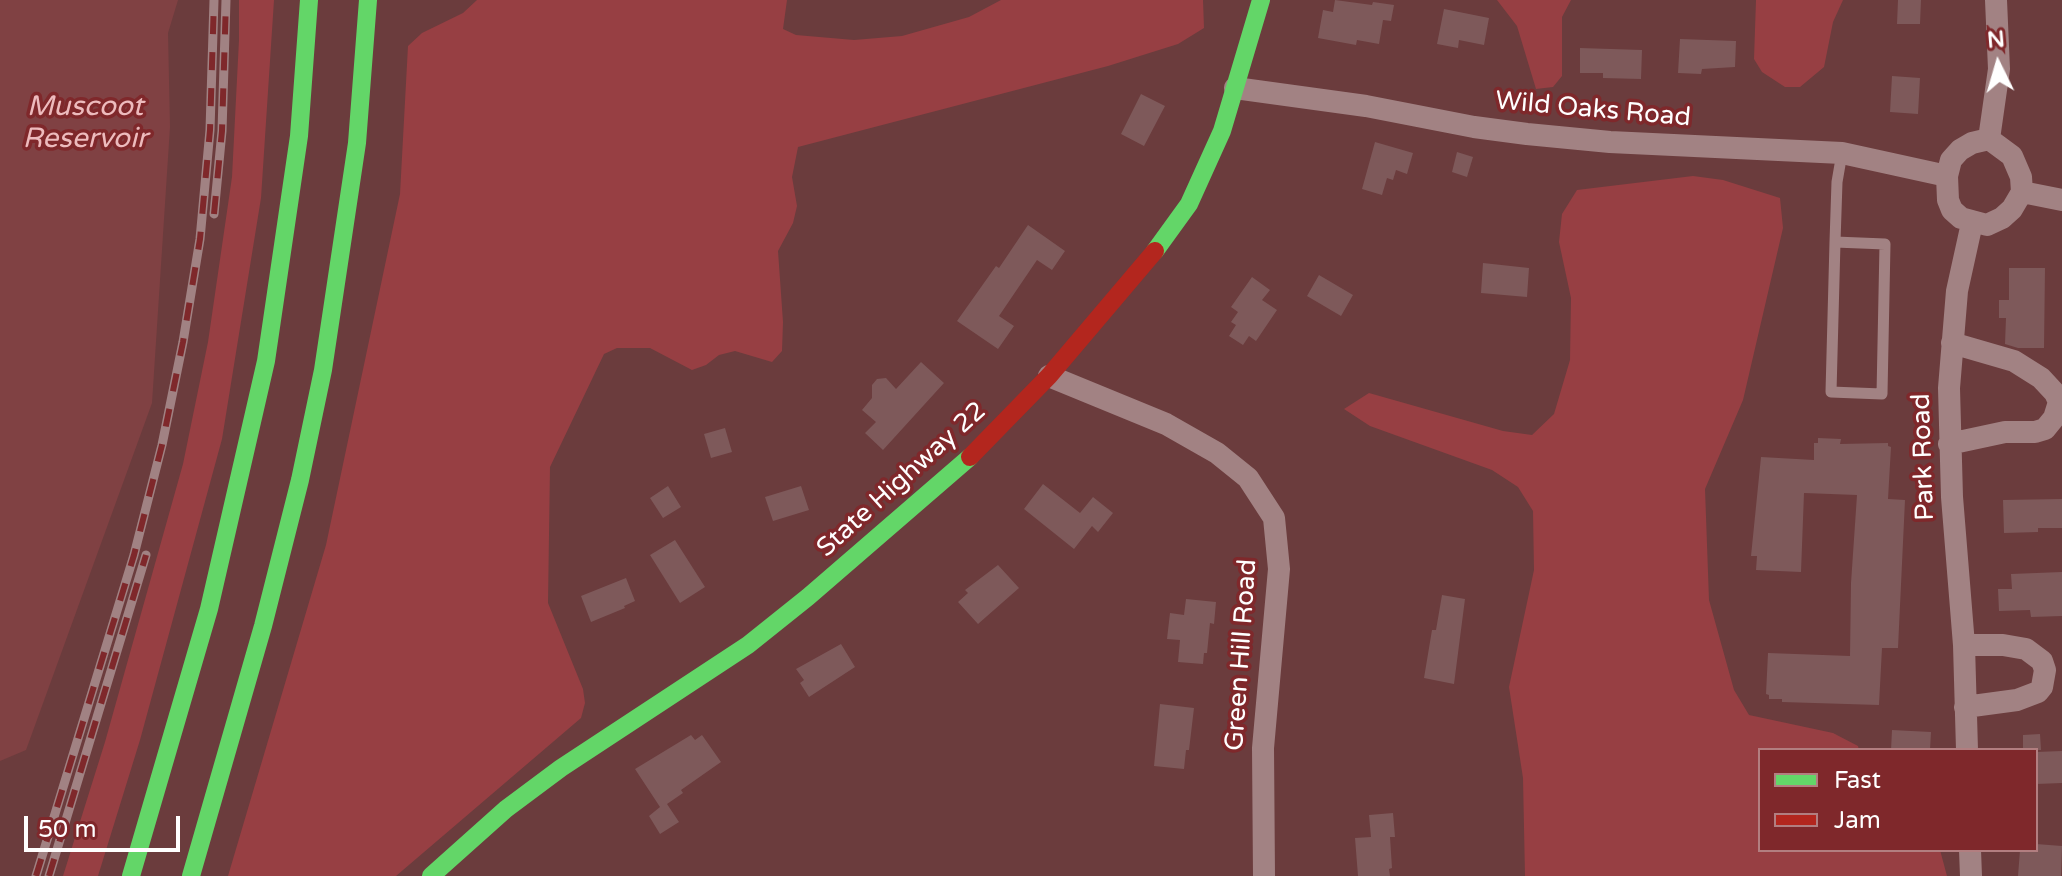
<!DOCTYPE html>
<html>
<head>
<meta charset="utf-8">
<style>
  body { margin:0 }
  #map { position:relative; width:2062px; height:876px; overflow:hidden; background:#6b3c3d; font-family:"Varela Round",sans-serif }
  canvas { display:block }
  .legend { position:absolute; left:1758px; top:748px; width:280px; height:104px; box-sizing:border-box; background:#7f282b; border:2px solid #b27e80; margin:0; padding:10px 14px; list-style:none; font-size:24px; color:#fff }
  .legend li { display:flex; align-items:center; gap:16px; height:40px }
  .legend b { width:40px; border:2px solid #b27e80 }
  .north { position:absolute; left:1958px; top:24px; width:80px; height:80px; -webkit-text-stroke:6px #7f282b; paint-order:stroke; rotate:355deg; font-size:22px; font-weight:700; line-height:32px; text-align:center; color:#fff }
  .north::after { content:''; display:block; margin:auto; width:28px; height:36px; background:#fff; clip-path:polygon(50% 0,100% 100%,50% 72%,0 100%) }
  .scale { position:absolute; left:24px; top:816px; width:156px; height:36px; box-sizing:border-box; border:4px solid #fff; border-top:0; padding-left:10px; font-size:24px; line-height:28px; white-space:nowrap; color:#fff; -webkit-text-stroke:6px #7f282b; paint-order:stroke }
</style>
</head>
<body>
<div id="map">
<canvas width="2062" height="876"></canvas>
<ul class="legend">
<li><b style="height:10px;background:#63d668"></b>Fast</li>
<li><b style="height:10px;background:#b3261e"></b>Jam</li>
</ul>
<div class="north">N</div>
<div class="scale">50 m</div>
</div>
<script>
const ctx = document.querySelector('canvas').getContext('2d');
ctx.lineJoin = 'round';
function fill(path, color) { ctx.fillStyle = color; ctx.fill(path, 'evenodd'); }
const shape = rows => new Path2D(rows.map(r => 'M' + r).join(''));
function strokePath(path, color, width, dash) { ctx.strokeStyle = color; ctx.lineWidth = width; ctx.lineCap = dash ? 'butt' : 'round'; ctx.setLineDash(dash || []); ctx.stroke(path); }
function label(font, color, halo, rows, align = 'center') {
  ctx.font = font + ' "Varela Round",sans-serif'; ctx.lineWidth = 7; ctx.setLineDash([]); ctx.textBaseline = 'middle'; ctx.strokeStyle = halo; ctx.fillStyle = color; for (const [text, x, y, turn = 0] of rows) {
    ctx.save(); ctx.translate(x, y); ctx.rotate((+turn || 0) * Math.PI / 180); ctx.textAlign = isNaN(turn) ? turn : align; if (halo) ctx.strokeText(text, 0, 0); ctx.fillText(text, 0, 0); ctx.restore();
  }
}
const green = shape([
  [239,0,274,0,261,198,222,439,140,740,98,876,63,876,105,742,183,464,208,342,232,177,239,40],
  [477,0,787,0,783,29,796,35,854,40,902,36,969,17,1001,0,1203,0,1204,28,1178,44,1108,66,798,147,792,177,797,206,793,223,778,251,783,322,782,351,772,362,735,351,719,355,706,365,692,370,650,348,617,348,604,354,550,467,548,603,583,689,585,703,581,718,396,876,228,876,326,545,400,194,408,46,422,33,463,13],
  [1497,0,1571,0,1562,17,1562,76,1553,87,1536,89,1517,26],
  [1756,0,1843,0,1833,22,1824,67,1800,87,1785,87,1762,72,1754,59],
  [1693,176,1723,180,1780,198,1783,228,1743,400,1705,489,1709,600,1734,690,1749,715,1833,733,1858,746,1859,750,1760,750,1760,850,1940,850,1947,876,1525,876,1523,778,1509,687,1534,570,1533,511,1518,487,1492,470,1370,426,1344,409,1369,393,1503,431,1532,435,1554,414,1570,360,1571,298,1559,242,1562,214,1577,190]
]);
const water = shape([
  [0,0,178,0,168,33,170,127,152,403,26,750,0,761]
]);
const building = shape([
  [1335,0,1372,5,1373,2,1394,5,1391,21,1383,20,1379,44,1357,40,1356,45,1318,38,1323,10,1333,12],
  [1898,0,1921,0,1920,24,1897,24],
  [1444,9,1489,18,1484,45,1459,40,1458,48,1437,44],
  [1680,39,1736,41,1735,67,1702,69,1701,74,1678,73],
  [1580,48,1642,50,1641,79,1603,78,1603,73,1580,73],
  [1892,76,1920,78,1918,114,1890,112],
  [1141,94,1165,106,1144,146,1121,134],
  [1375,142,1413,153,1407,174,1396,170,1393,180,1387,178,1382,195,1362,189],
  [1457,152,1473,157,1467,177,1452,172],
  [1028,225,1065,251,1052,270,1037,260,999,316,1014,326,998,349,957,321,996,266,999,268],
  [1483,263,1529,268,1527,297,1481,293],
  [2009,268,2045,268,2044,348,2018,348,2005,344,2006,318,1999,318,1999,300,2009,300],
  [1319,275,1353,295,1341,316,1307,296],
  [1252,277,1270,290,1262,300,1277,310,1256,341,1249,336,1243,345,1229,336,1236,325,1231,322,1238,312,1231,307],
  [921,362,944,383,883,450,865,433,876,422,862,410,872,398,872,385,877,379,886,378,896,389],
  [725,428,732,452,711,458,704,434],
  [1818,438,1841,439,1840,444,1888,443,1888,446,1891,447,1888,499,1905,500,1898,648,1882,648,1879,705,1782,702,1782,699,1769,699,1769,695,1766,694,1768,653,1850,656,1851,583,1857,495,1804,493,1801,572,1756,570,1757,556,1751,556,1761,457,1814,460,1814,443,1818,443],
  [1043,484,1080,513,1093,497,1113,513,1098,532,1092,526,1074,549,1024,509],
  [668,486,681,507,663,518,650,498],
  [801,486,809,510,773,521,765,497],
  [2062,499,2062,528,2038,528,2038,532,2004,533,2003,500],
  [675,540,705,587,680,603,650,555],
  [998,565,1019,588,978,624,958,602,968,593,965,590],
  [2062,572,2062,616,2031,617,2030,610,1999,611,1998,589,2012,589,2011,574],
  [626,578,635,601,624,606,625,608,591,622,581,596],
  [1442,595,1465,599,1454,684,1424,678,1432,630,1436,630],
  [1186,599,1216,602,1214,624,1210,623,1207,653,1204,653,1203,664,1178,662,1180,640,1167,639,1170,613,1184,615],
  [841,644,855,667,809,697,800,683,804,680,796,669],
  [1160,704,1194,708,1189,750,1186,750,1184,769,1154,766],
  [1892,730,1931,732,1930,750,1891,750],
  [2040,734,2041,750,2023,750,2023,735],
  [691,735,695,740,702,735,721,762,681,790,683,793,667,804,679,822,660,834,649,816,660,807,635,769],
  [2062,751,2062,783,2036,784,2036,752],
  [1393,813,1395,837,1390,837,1392,868,1389,869,1390,876,1358,876,1355,838,1371,837,1369,815],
  [2036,844,2062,846,2061,876,2018,876,2020,850,2036,850]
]);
const lane = shape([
  [1835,242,1885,244,1882,394,1831,392,1835,242,1837,182,1842,153]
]);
const street = shape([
  [1235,88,1366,106,1474,127,1527,134,1610,142,1842,153,1947,176],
  [1989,139,2012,156,2021,177,2022,192,2012,209,2002,218,1987,225,1961,218,1952,210,1948,200,1947,176,1951,160,1960,150,1972,143,1989,139],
  [1989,139,1999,69,1996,0],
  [2022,192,2062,200],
  [1049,376,1166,424,1217,453,1248,478,1274,518,1279,569,1263,748,1264,876],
  [1949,444,2005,432,2035,432,2045,429,2054,418,2059,402,2055,393,2041,378,2014,361,1952,343],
  [1964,645,2003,645,2026,649,2042,661,2045,670,2042,687,2038,692,2017,700,1965,707],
  [1967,750,1964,645,1952,497,1949,388,1957,291,1972,223],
  [1970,850,1971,876]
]);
const fast = shape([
  [1155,251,1189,204,1222,131,1261,0],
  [131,876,209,609,266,361,299,136,309,0],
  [191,876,263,626,300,480,323,370,357,143,368,0],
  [431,876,506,809,561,768,748,645,808,597,970,457]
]);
const jam = shape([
  [970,457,1049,376,1155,251]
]);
const rail = shape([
  [214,214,222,131,226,0],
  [36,876,134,555,162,445,183,342,200,239,210,130,214,0],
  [49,876,146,555]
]);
const streetNames = [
  ["Wild Oaks Road",1593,110,5],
  ["Park Road",1924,457,-92],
  ["State Highway 22",902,480,-42],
  ["Green Hill Road",1242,655,-86]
];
const waterNames = [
  ["Muscoot",85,108],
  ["Reservoir",85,140]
];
fill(green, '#973f43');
fill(water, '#804143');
fill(building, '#7e595a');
strokePath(lane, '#a28283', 11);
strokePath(street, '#a28283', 22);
strokePath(fast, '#63d668', 18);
strokePath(jam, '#b3261e', 18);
strokePath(rail, '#a18283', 9);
strokePath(rail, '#7f282b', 6, [18]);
label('26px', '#fff', '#7f282b', streetNames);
label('italic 28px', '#edbbbd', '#7f282b', waterNames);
</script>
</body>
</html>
